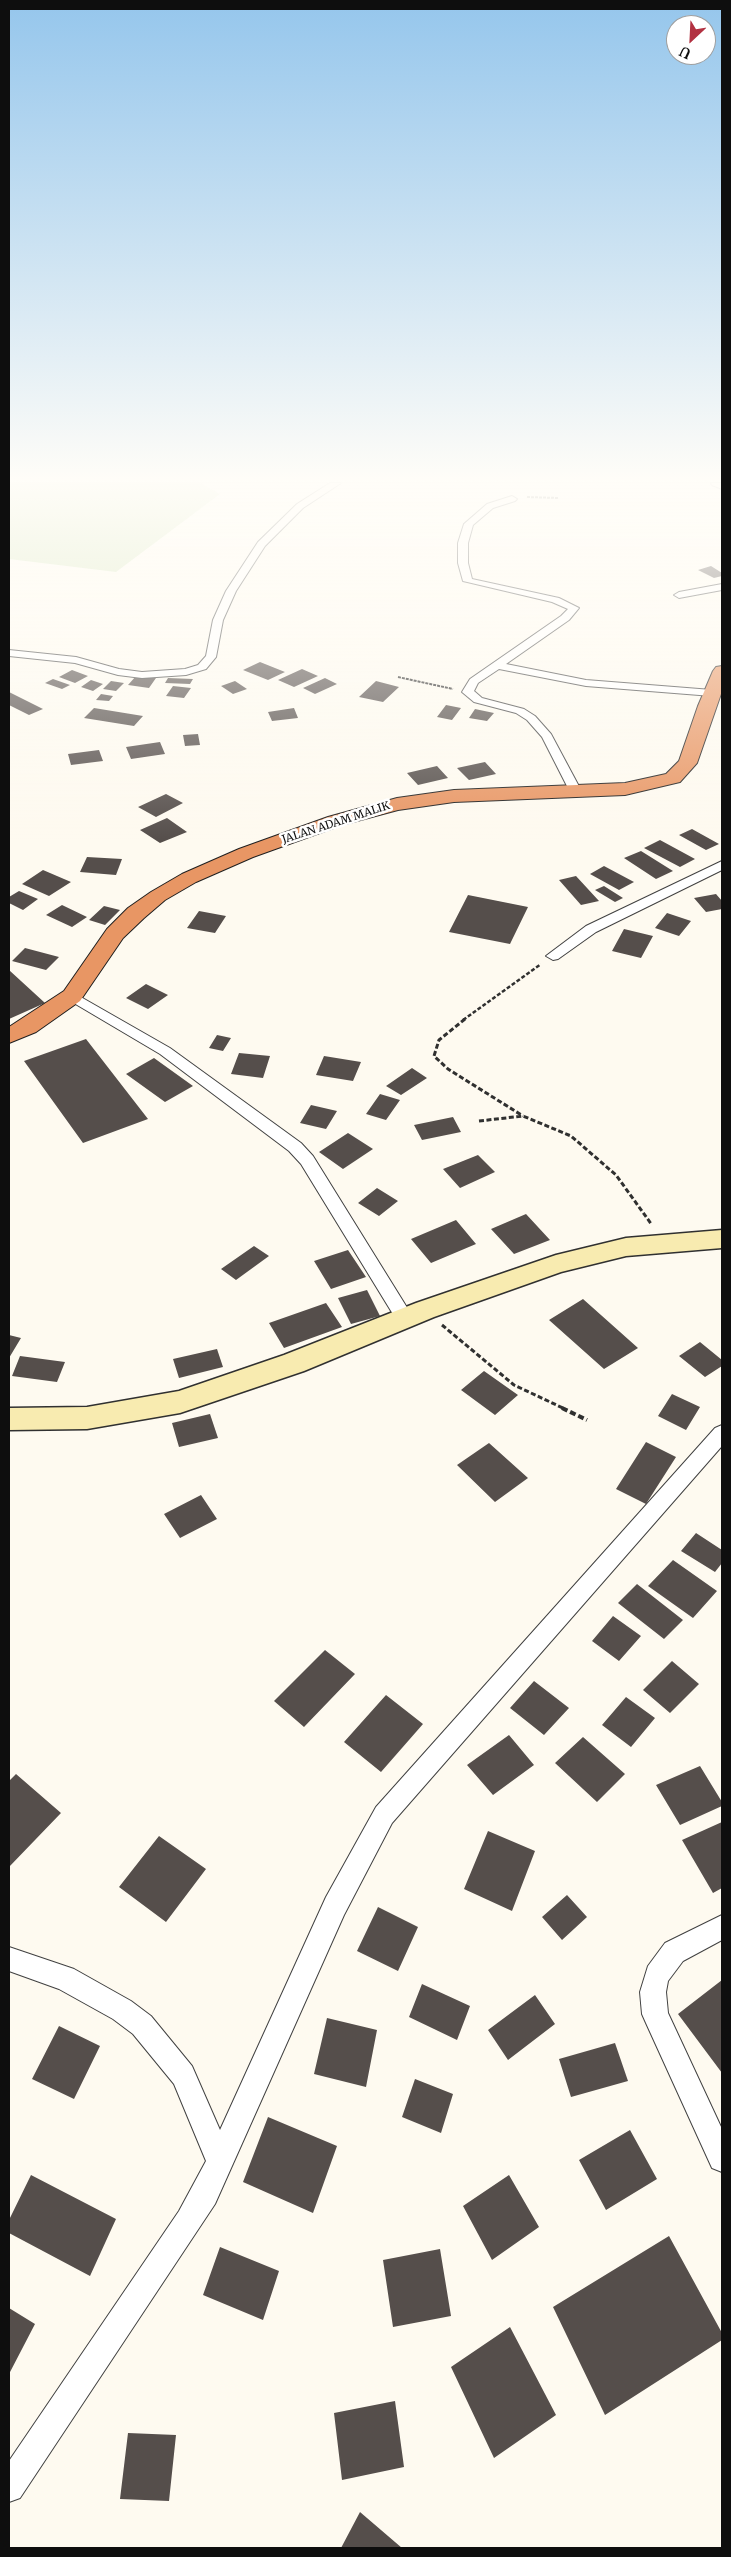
<!DOCTYPE html>
<html>
<head>
<meta charset="utf-8">
<style>
  body { margin:0 }
  #map { position:relative; width:731px; height:2557px; overflow:hidden; background:#fefaf0; font-family:Merriweather,serif }
  canvas { display:block }
  .frame { position:absolute; inset:0; border:10px solid #0e0e0e; pointer-events:none }
  .north { position:absolute; left:666px; top:15px; width:50px; height:50px; box-sizing:border-box; background:#fff; border:1px solid #9f9f9f; border-radius:50%; rotate:205deg; font-size:14px; font-weight:700; line-height:20px; text-align:center; color:#0e0e0e }
  .north::after { content:''; display:block; margin:auto; width:18px; height:22px; background:#b23141; clip-path:polygon(50% 0,100% 100%,50% 72%,0 100%) }
</style>
</head>
<body>
<div id="map">
<canvas width="731" height="2557"></canvas>
<div class="frame"></div>
<div class="north">U</div>
</div>
<script>
const ctx = document.querySelector('canvas').getContext('2d');
ctx.lineJoin = 'round';
function fill(path, color) { ctx.fillStyle = color; ctx.fill(path, 'evenodd'); }
const shape = rows => new Path2D(rows.map(r => 'M' + r).join(''));
function strokePath(path, color, width, dash) { ctx.strokeStyle = color; ctx.lineWidth = width; ctx.lineCap = dash ? 'butt' : 'round'; ctx.setLineDash(dash || []); ctx.stroke(path); }
function label(font, color, halo, rows, align = 'center') {
  ctx.font = font + ' Merriweather,serif'; ctx.lineWidth = 5; ctx.setLineDash([]); ctx.textBaseline = 'middle'; ctx.strokeStyle = halo; ctx.fillStyle = color; for (const [text, x, y, turn = 0] of rows) {
    ctx.save(); ctx.translate(x, y); ctx.rotate((+turn || 0) * Math.PI / 180); ctx.textAlign = isNaN(turn) ? turn : align; if (halo) ctx.strokeText(text, 0, 0); ctx.fillText(text, 0, 0); ctx.restore();
  }
}
const green = shape([
  [9,483,200,483,220,494,116,572,9,559]
]);
const building = shape([
  [711,566,722,573,722,576,714,578,698,570],
  [260,662,285,672,268,680,243,670],
  [302,669,318,676,294,687,278,680],
  [72,670,88,676,75,683,59,677],
  [136,676,156,678,149,688,128,685],
  [168,678,193,679,190,684,165,683],
  [325,678,337,684,315,694,303,688],
  [53,679,70,685,62,689,45,683],
  [91,680,103,684,93,691,81,687],
  [111,681,124,683,116,691,103,689],
  [235,681,247,689,233,694,221,686],
  [376,681,399,687,383,702,359,697],
  [173,686,191,688,184,698,166,696],
  [9,692,43,709,29,715,9,705],
  [101,694,113,696,109,701,96,700],
  [446,705,461,708,452,720,437,717],
  [94,708,143,716,134,726,84,718],
  [294,708,298,718,272,721,268,712],
  [475,709,494,713,487,721,469,718],
  [198,734,200,745,185,746,183,735],
  [160,742,165,754,131,759,126,747],
  [99,750,103,761,71,765,68,754],
  [485,762,496,774,469,780,457,768],
  [437,766,448,778,418,785,407,773],
  [166,794,183,803,156,817,138,807],
  [167,818,187,832,160,843,140,830],
  [692,829,719,844,706,850,679,835],
  [660,840,695,859,680,867,644,848],
  [641,851,673,871,656,879,624,858],
  [87,857,122,859,116,875,80,872],
  [604,866,634,882,619,890,590,874],
  [43,870,71,882,49,896,22,884],
  [576,876,599,901,581,905,559,880],
  [604,886,623,898,615,902,595,890],
  [19,891,38,899,23,910,9,903,9,897],
  [716,894,722,901,722,909,706,912,694,898],
  [468,895,528,907,510,944,449,932],
  [62,905,87,917,72,927,46,915],
  [104,906,120,910,105,925,89,920],
  [199,911,226,916,215,933,187,928],
  [667,913,691,921,679,936,655,928],
  [624,929,653,936,641,958,612,951],
  [25,948,59,957,46,970,12,961],
  [9,970,45,1003,9,1019],
  [146,984,168,995,148,1009,126,998],
  [217,1035,231,1038,223,1051,209,1048],
  [86,1039,148,1119,83,1143,24,1061],
  [239,1053,270,1056,263,1078,231,1074],
  [324,1056,361,1062,353,1081,316,1075],
  [154,1058,193,1086,165,1102,126,1074],
  [412,1068,427,1078,401,1095,386,1086],
  [380,1094,400,1100,386,1120,366,1114],
  [311,1105,337,1111,326,1129,300,1123],
  [453,1117,461,1132,422,1140,414,1125],
  [348,1133,373,1149,343,1169,319,1152],
  [478,1155,495,1172,460,1188,443,1169],
  [377,1188,398,1201,379,1216,358,1203],
  [526,1214,550,1240,514,1254,491,1229],
  [456,1220,476,1244,431,1263,411,1239],
  [254,1246,269,1256,236,1280,221,1269],
  [348,1250,366,1277,331,1289,314,1261],
  [367,1290,380,1316,351,1324,338,1298],
  [583,1299,638,1348,604,1369,549,1320],
  [326,1303,342,1327,284,1348,269,1323],
  [9,1335,21,1338,9,1358],
  [700,1342,722,1360,722,1366,705,1377,679,1356],
  [217,1349,223,1367,179,1378,173,1359],
  [20,1356,65,1362,57,1382,12,1376],
  [484,1371,518,1395,495,1415,461,1390],
  [672,1394,700,1407,686,1430,658,1416],
  [210,1414,218,1438,179,1447,172,1423],
  [646,1442,676,1457,646,1504,616,1489],
  [489,1443,528,1478,495,1502,457,1465],
  [201,1495,217,1519,180,1538,164,1514],
  [696,1533,722,1550,722,1563,715,1572,681,1551],
  [673,1560,717,1591,693,1618,648,1586],
  [637,1584,683,1620,664,1639,618,1603],
  [613,1616,641,1636,619,1661,592,1641],
  [325,1650,355,1674,304,1727,274,1701],
  [672,1661,699,1684,670,1713,643,1690],
  [534,1681,569,1708,544,1735,510,1708],
  [386,1695,423,1724,381,1772,344,1742],
  [626,1697,655,1718,631,1747,602,1725],
  [509,1735,534,1765,493,1795,467,1765],
  [583,1737,625,1774,597,1802,555,1763],
  [700,1766,722,1802,722,1806,680,1825,656,1785],
  [16,1774,61,1813,9,1867,9,1781],
  [722,1822,722,1888,713,1893,682,1840],
  [488,1831,535,1851,512,1911,464,1889],
  [159,1836,206,1869,166,1922,119,1887],
  [567,1895,587,1917,562,1940,542,1917],
  [378,1907,418,1927,398,1971,357,1951],
  [722,1980,722,2073,678,2014],
  [422,1984,470,2006,457,2040,409,2017],
  [535,1995,555,2024,508,2060,488,2030],
  [327,2018,377,2030,366,2087,314,2074],
  [59,2026,100,2046,74,2099,32,2079],
  [615,2043,628,2081,571,2097,559,2059],
  [415,2079,453,2094,441,2133,402,2117],
  [268,2117,337,2146,313,2213,243,2182],
  [630,2130,657,2179,606,2210,579,2160],
  [31,2175,116,2219,90,2276,9,2233,9,2220],
  [509,2175,539,2227,492,2260,463,2206],
  [669,2236,722,2333,722,2340,605,2415,553,2307],
  [220,2247,279,2271,263,2320,203,2295],
  [440,2249,451,2316,393,2327,383,2260],
  [9,2308,35,2324,9,2374],
  [510,2327,556,2415,494,2458,451,2367],
  [395,2401,404,2467,342,2480,334,2413],
  [128,2433,176,2435,169,2501,120,2499],
  [360,2512,402,2548,341,2548]
]);
const pathFar3 = shape([
  [527,497,558,498],
  [398,677,453,689]
]);
const pathFar2 = shape([
  [463,1020,541,964]
]);
const pathFar1 = shape([
  [465,1019,439,1040,434,1056,448,1069,523,1116],
  [479,1121,523,1116,571,1136,616,1175,652,1225],
  [442,1325,514,1385,565,1409]
]);
const path = shape([
  [562,1408,587,1420]
]);
const street = shape([
  [330,483,341,483,303,508,265,546,236,591,223,620,216,657,206,669,186,675,142,678,118,675,75,663,9,656,9,650,76,657,119,669,142,672,185,669,198,665,206,656,213,620,226,591,258,542,297,504,330,483],
  [711,483,722,483,722,489,712,485,711,483],
  [512,496,517,499,515,501,493,508,473,525,468,543,468,563,472,579,559,598,579,608,569,620,506,664,586,680,712,690,718,693,712,696,586,686,499,669,478,683,474,691,482,698,524,709,535,716,551,734,582,792,576,796,570,792,542,737,527,720,516,713,474,702,462,692,470,679,561,616,568,609,552,602,463,581,458,563,458,543,464,524,487,504,512,496],
  [722,584,722,590,679,598,674,595,679,592,722,584],
  [722,861,722,870,596,932,558,959,553,960,546,956,586,926,722,861],
  [72,992,170,1048,301,1143,313,1156,411,1314,414,1319,411,1324,405,1326,399,1324,301,1164,289,1151,160,1054,67,999,65,996,72,992],
  [722,1425,722,1446,392,1823,344,1915,215,2204,20,2498,9,2502,9,2461,179,2211,206,2161,174,2084,133,2034,113,2019,59,1989,9,1971,9,1947,74,1969,131,2001,151,2016,192,2066,220,2130,326,1897,376,1807,715,1428,722,1425],
  [722,1915,722,1940,683,1961,668,1981,666,1992,668,2013,722,2129,722,2172,712,2168,646,2023,642,2014,640,1992,648,1966,665,1943,722,1915]
]);
const secondary = shape([
  [722,1230,722,1248,626,1256,561,1272,434,1317,304,1371,180,1413,87,1429,9,1430,9,1408,87,1407,179,1391,284,1355,416,1303,556,1255,626,1238,722,1230]
]);
const highway = shape([
  [722,666,722,691,697,763,680,782,625,795,454,802,398,810,342,825,253,857,196,882,165,900,144,918,123,938,80,1001,36,1032,9,1043,9,1027,64,991,107,929,128,908,151,892,182,874,239,849,328,817,397,798,454,790,625,783,666,774,679,761,698,706,713,671,716,667,722,666]
]);
const farStreetnames = [
  ["JALAN ADAM MALIK",336,823,-18]
];
fill(green, '#d5e5bc');
fill(building, '#554e4b');
strokePath(street, '#414141', 2);
strokePath(secondary, '#303030', 3);
strokePath(highway, '#1f1f1f', 2);
strokePath(pathFar3, '#303030', 2, [3, 1]);
strokePath(pathFar2, '#303030', 2.5, [4, 2]);
strokePath(pathFar1, '#303030', 3, [5, 2.5]);
strokePath(path, '#303030', 4, [6, 3]);
fill(street, '#fff');
fill(secondary, '#f8ebb0');
fill(highway, '#e89664');
const sky = ctx.createLinearGradient(0, 0, 0, 841);
sky.addColorStop(0, '#95c6ec');
sky.addColorStop(0.57, '#fffdf8');
sky.addColorStop(1, '#fffdf800');
ctx.fillStyle = sky;
ctx.fillRect(0, 0, 731, 841);
label('11px', '#0e0e0e', '#fff', farStreetnames);
</script>
</body>
</html>
